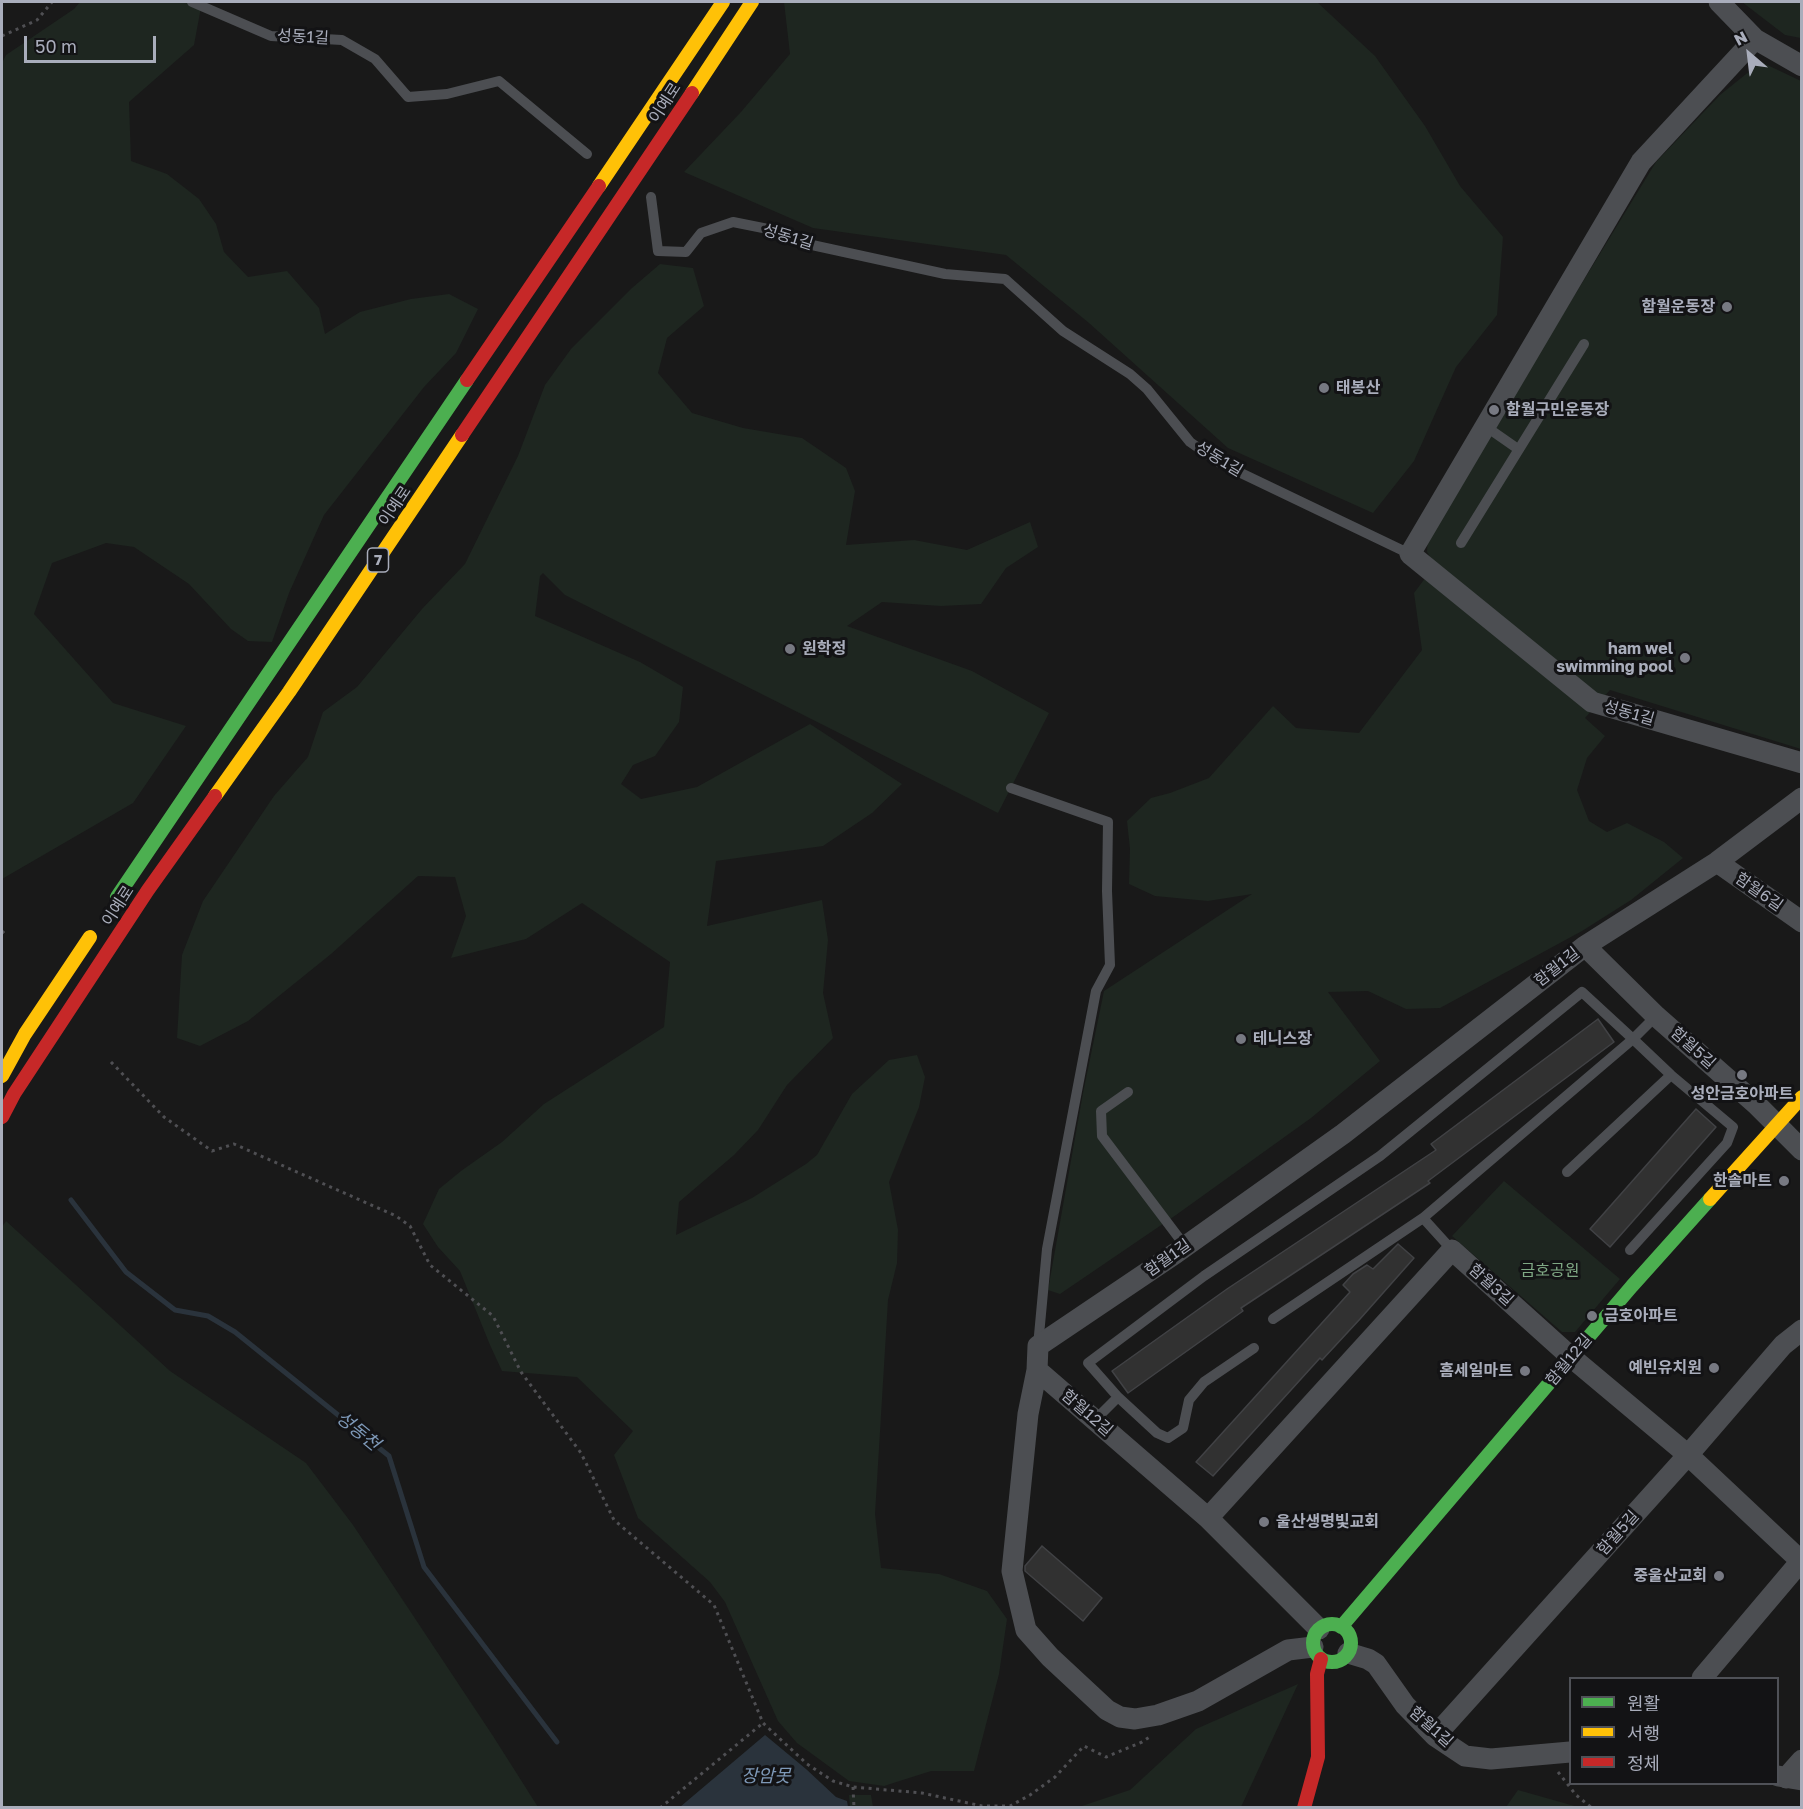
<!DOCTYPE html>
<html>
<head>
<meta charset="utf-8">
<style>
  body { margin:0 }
  #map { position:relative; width:1803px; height:1809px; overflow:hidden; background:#191919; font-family:"Golos Text","Noto Sans KR",sans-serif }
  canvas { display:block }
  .frame { position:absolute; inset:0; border:3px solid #a9adbb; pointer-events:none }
  .legend { position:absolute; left:1569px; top:1677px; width:210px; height:108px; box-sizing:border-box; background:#131315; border:2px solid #4f5157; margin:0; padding:8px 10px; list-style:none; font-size:18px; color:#a9adbb }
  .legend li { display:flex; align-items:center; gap:12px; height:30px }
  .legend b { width:30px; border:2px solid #4f5157 }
  .north { position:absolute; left:1719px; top:24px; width:60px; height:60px; -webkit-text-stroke:4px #131315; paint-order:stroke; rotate:332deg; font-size:16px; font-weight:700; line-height:24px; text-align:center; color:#a9adbb }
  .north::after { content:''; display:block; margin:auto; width:21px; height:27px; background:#a9adbb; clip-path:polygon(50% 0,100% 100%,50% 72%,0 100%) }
  .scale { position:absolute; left:24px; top:36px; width:132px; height:27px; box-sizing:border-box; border:3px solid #a9adbb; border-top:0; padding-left:8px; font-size:18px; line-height:21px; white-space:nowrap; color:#a9adbb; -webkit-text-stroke:4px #131315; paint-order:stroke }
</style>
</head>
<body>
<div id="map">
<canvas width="1803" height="1809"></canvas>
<div class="frame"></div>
<ul class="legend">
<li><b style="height:8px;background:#4caf50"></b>원활</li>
<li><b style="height:8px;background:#ffc107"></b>서행</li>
<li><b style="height:8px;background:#c62828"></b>정체</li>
</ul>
<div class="north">N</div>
<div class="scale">50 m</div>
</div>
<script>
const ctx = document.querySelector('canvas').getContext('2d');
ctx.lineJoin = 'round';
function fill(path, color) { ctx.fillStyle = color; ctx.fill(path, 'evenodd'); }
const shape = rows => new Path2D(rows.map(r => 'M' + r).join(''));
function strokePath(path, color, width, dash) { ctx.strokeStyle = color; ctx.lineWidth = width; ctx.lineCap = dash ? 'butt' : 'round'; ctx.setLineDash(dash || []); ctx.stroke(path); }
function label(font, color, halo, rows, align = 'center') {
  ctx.font = font + ' "Golos Text","Noto Sans KR",sans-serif'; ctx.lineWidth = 6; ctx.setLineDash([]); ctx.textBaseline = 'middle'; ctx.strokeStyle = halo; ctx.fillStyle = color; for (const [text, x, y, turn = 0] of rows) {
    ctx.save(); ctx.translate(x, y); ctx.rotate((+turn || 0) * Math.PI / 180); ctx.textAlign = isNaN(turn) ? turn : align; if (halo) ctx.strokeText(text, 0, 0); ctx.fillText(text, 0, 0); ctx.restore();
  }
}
const green = shape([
  [80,2,202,2,194,45,129,102,131,161,167,174,199,199,216,224,224,252,248,277,287,271,319,308,325,334,360,312,411,299,449,294,478,309,456,353,424,387,324,515,289,593,272,642,248,641,231,629,189,584,134,547,106,543,52,563,34,614,113,703,186,726,133,803,2,879,2,63,6,55,74,9],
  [784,2,1317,2,1375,56,1425,126,1460,186,1503,237,1497,315,1456,367,1414,461,1373,513,1228,448,1089,323,1006,255,813,228,684,172,741,112,790,54],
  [1742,2,1801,2,1801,38,1785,35],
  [1761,62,1801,81,1801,749,1610,690,1585,718,1605,736,1587,758,1577,790,1589,821,1607,832,1627,823,1664,842,1683,858,1631,900,1582,931,1440,1008,1406,1009,1368,991,1328,992,1380,1061,1311,1118,1176,1215,1060,1294,1048,1290,1083,1093,1104,991,1252,894,1208,901,1155,896,1129,884,1130,849,1127,821,1151,798,1170,793,1209,778,1273,706,1296,728,1359,733,1422,650,1414,593,1435,565,1427,552,1428,535,1656,162,1720,95],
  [660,264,693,268,704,306,667,338,658,373,692,413,743,428,802,438,846,468,855,491,846,545,914,540,967,550,1030,522,1038,547,1006,568,981,604,941,606,882,602,847,626,972,671,1049,713,998,813,565,595,543,573,540,576,535,616,640,662,683,687,679,722,655,756,633,765,621,784,641,799,697,787,810,724,902,784,872,813,823,846,716,861,707,926,822,900,828,940,823,993,833,1038,787,1085,758,1130,734,1155,679,1202,676,1235,752,1198,806,1164,817,1155,852,1094,889,1060,917,1055,925,1077,919,1107,889,1182,898,1230,897,1263,888,1300,875,1514,881,1568,939,1574,987,1591,1007,1619,999,1674,974,1771,931,1771,884,1786,849,1781,797,1743,778,1721,725,1602,710,1582,638,1518,614,1455,633,1431,577,1377,502,1371,490,1345,460,1271,438,1247,423,1224,439,1189,461,1171,502,1142,544,1104,664,1027,670,962,582,903,526,939,451,958,466,916,455,877,418,876,331,954,248,1021,200,1046,177,1038,182,955,203,901,274,796,308,757,323,712,357,687,422,609,465,564,518,456,545,385,571,349,632,288],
  [1504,1181,1620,1279,1575,1332,1562,1332,1452,1236],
  [6,1221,170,1371,306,1463,353,1525,493,1736,538,1807,2,1807,2,1227],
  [1298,1684,1241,1807,1079,1807,1130,1790,1196,1729],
  [1518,1790,1578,1807,1579,1807,1506,1807],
  [849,1795,871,1795,873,1807,850,1807]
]);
const water = shape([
  [765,1735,806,1769,836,1797,847,1801,848,1807,680,1807]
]);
const stream = shape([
  [71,1200,126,1272,175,1310,208,1316,235,1332,389,1456,424,1567,557,1742]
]);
const building = shape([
  [1598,1019,1614,1042,1428,1181,1430,1183,1241,1308,1243,1311,1128,1393,1112,1371,1227,1289,1436,1150,1431,1144,1598,1019],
  [1696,1109,1716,1127,1610,1247,1590,1229,1696,1109],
  [1398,1244,1414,1258,1360,1319,1322,1360,1320,1358,1213,1476,1196,1462,1350,1292,1343,1285,1353,1274,1367,1265,1373,1269,1398,1244],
  [1042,1546,1102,1598,1083,1621,1025,1571,1025,1566,1042,1546]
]);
const path = shape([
  [2,36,37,20,52,2],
  [2,931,5,934],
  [111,1062,164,1117,212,1151,234,1144,396,1216,410,1226,430,1265,493,1316,521,1372,581,1453,614,1520,714,1605,763,1723,807,1764,833,1781,853,1787,922,1793,982,1806,1010,1806,1030,1795,1055,1777,1084,1746,1106,1757,1142,1742,1151,1736],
  [1558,1772,1576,1795,1592,1808],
  [853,1787,854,1808],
  [660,1808,763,1723]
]);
const lane = shape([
  [192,2,271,36,342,40,375,59,408,97,447,94,499,81,587,154],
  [651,197,658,251,686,252,701,233,733,222,778,231,812,245,945,274,1005,279,1063,331,1130,374,1147,389,1190,442,1220,463,1410,554],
  [1485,426,1518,449],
  [1461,543,1584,344],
  [1011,788,1108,822,1107,891,1110,965,1096,991,1047,1249,1038,1346],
  [1128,1092,1101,1111,1102,1136,1185,1246],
  [1567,1172,1671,1075],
  [1423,1218,1452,1250],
  [1273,1319,1423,1218,1633,1039,1671,1075,1733,1127,1727,1143,1630,1250],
  [1118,1397,1157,1433,1168,1438,1183,1428,1189,1400,1204,1382,1254,1348],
  [1095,1420,1118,1397,1088,1363,1204,1276,1380,1156,1582,992,1633,1039,1656,1016]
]);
const street = shape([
  [1719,2,1755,39,1802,66],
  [1755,39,1641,162,1410,554,1592,702,1802,763],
  [1717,862,1802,922],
  [1585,946,1656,1016,1756,1104,1802,1150],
  [1037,1370,1208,1518,1319,1629],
  [1208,1518,1452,1250,1571,1357,1688,1455,1802,1562],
  [1313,1647,1288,1650,1198,1701,1158,1715,1135,1719,1120,1717,1107,1710,1050,1657,1026,1630,1012,1571,1028,1414,1037,1370,1038,1346,1176,1253,1343,1134,1585,946,1717,862,1802,798],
  [1348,1653,1368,1659,1376,1664,1405,1705,1435,1736,1465,1756,1491,1759,1570,1752],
  [1702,1678,1801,1561],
  [1435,1736,1688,1455,1783,1345,1802,1330],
  [1778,1776,1802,1780],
  [1786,1778,1802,1760]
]);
const fast = shape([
  [117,897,467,380],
  '1313 1643a19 19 0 1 1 38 0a19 19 0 1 1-38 0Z',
  [1341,1627,1632,1286,1710,1199]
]);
const slow = shape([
  [692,93,752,2],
  [599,186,723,2],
  [215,796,289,692,462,435],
  [2,1076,25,1034,90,937],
  [1710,1199,1802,1097]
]);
const jam = shape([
  [467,380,599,186],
  [462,435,692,93],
  [2,1117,14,1094,148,890,215,796],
  [1304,1808,1318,1757,1317,1674,1321,1659]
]);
const markers = [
  [1727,307,6,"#777982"],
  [1324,388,6,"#777982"],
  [1494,410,6,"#777982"],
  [790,649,6,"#777982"],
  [1685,658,6,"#777982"],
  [1241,1039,6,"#777982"],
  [1742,1075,6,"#777982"],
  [1784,1181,6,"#777982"],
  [1592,1316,6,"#777982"],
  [1714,1368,6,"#777982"],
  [1525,1371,6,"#777982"],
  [1264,1522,6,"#777982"],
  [1719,1576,6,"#777982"]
];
const shields = [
  [378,560,21]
];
const shieldNames = [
  ["7",378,560]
];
const streetNames = [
  ["성동1길",303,37,3],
  ["이예로",665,103,-57],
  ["성동1길",788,237,17],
  ["성동1길",1219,459,31],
  ["이예로",395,506,-56],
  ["성동1길",1629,713,16],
  ["함월6길",1759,892,35],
  ["이예로",118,906,-57],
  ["함월1길",1557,967,-38],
  ["함월5길",1693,1048,42],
  ["함월1길",1168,1258,-35],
  ["함월3길",1491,1285,42],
  ["함월12길",1569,1360,-50],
  ["함월12길",1087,1413,41],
  ["함월5길",1618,1533,-48],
  ["함월1길",1431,1727,42]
];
const poiNames = [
  ["함월운동장",1715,307],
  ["태봉산",1336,388,"left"],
  ["함월구민운동장",1506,410,"left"],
  ["원학정",802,649,"left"],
  ["ham wel",1673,649],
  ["swimming pool",1673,667],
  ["테니스장",1253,1039,"left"],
  ["성안금호아파트",1742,1094,"center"],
  ["한솔마트",1772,1181],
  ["금호아파트",1604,1316,"left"],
  ["예빈유치원",1702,1368],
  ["홈세일마트",1513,1371],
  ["울산생명빛교회",1276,1522,"left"],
  ["중울산교회",1707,1576]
];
const parkNames = [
  ["금호공원",1550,1271]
];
const waterNames = [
  ["성동천",358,1431,39],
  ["장암못",766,1776]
];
fill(green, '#1e2620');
fill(water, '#2a333c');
strokePath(stream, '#2a333c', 5);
fill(building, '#313131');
strokePath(building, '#414245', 1.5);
strokePath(path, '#4f4f53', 3, [3, 4.5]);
strokePath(lane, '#4c4e52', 10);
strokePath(street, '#4c4e52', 21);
strokePath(fast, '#4caf50', 14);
strokePath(slow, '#ffc107', 14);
strokePath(jam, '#c62828', 14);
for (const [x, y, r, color] of markers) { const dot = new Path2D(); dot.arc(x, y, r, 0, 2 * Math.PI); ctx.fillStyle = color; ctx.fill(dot); strokePath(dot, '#131315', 2); }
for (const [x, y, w] of shields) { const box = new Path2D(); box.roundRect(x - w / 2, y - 12, w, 24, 4.5); ctx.fillStyle = '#131315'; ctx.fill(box); strokePath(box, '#a9adbb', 1.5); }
label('bold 15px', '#a9adbb', null, shieldNames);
label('16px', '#a9adbb', '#131315', streetNames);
label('bold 16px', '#a9adbb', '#131315', poiNames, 'right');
label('16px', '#7fa784', '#131315', parkNames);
label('italic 18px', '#7e99b8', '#131315', waterNames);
</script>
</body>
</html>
